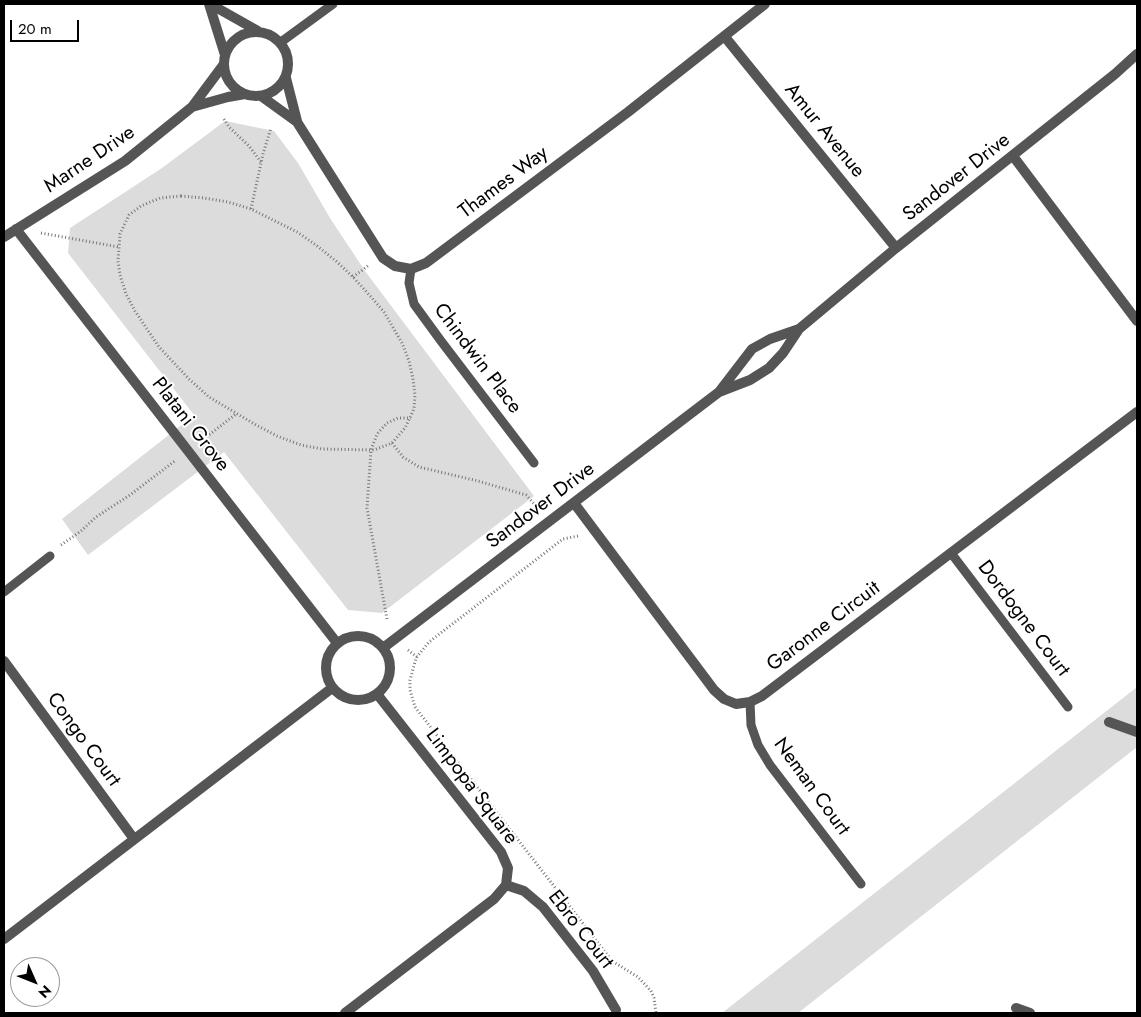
<!DOCTYPE html>
<html>
<head>
<meta charset="utf-8">
<style>
  body { margin:0 }
  #map { position:relative; width:1141px; height:1017px; overflow:hidden; background:#fff; font-family:Jost,sans-serif }
  canvas { display:block }
  .frame { position:absolute; inset:0; border:5px solid #000; pointer-events:none }
  .north { position:absolute; left:10px; top:957px; width:50px; height:50px; box-sizing:border-box; background:#fff; border:1px solid #999; border-radius:50%; rotate:134deg; font-size:14px; font-weight:700; line-height:20px; text-align:center; color:#000 }
  .north::after { content:''; display:block; margin:auto; width:18px; height:22px; background:#000; clip-path:polygon(50% 0,100% 100%,50% 72%,0 100%) }
  .scale { position:absolute; left:10px; top:20px; width:69px; height:22px; box-sizing:border-box; border:2px solid #000; border-top:0; padding-left:6px; font-size:15px; line-height:18px; white-space:nowrap; color:#000; -webkit-text-stroke:4px #fff; paint-order:stroke }
</style>
</head>
<body>
<div id="map">
<canvas width="1141" height="1017"></canvas>
<div class="frame"></div>
<div class="north">N</div>
<div class="scale">20 m</div>
</div>
<script>
const ctx = document.querySelector('canvas').getContext('2d');
ctx.lineJoin = 'round';
function fill(path, color) { ctx.fillStyle = color; ctx.fill(path, 'evenodd'); }
const shape = rows => new Path2D(rows.map(r => 'M' + r).join(''));
function strokePath(path, color, width, dash) { ctx.strokeStyle = color; ctx.lineWidth = width; ctx.lineCap = dash ? 'butt' : 'round'; ctx.setLineDash(dash || []); ctx.stroke(path); }
function label(font, color, halo, rows, align = 'center') {
  ctx.font = font + ' Jost,sans-serif'; ctx.lineWidth = 4; ctx.setLineDash([]); ctx.textBaseline = 'middle'; ctx.strokeStyle = halo; ctx.fillStyle = color; for (const [text, x, y, turn = 0] of rows) {
    ctx.save(); ctx.translate(x, y); ctx.rotate((+turn || 0) * Math.PI / 180); ctx.textAlign = isNaN(turn) ? turn : align; if (halo) ctx.strokeText(text, 0, 0); ctx.fillText(text, 0, 0); ctx.restore();
  }
}
const green = shape([
  [225,121,274,131,298,163,330,218,365,271,534,496,382,613,348,610,224,452,88,555,62,519,194,415,68,253,70,228,162,168],
  [1137,687,1137,747,1123,758,798,1013,722,1013]
]);
const path = shape([
  [224,119,229,127,249,146,261,162],
  [181,196,204,198,228,202,251,209,297,232,316,245,336,261,353,277,372,298,384,312,402,343,409,361,413,379,415,395,414,409,405,428,392,443,374,450,322,449,301,445,277,436,256,425,209,397,189,379,159,347,135,311,126,294,120,275,118,261,120,234,129,215,141,206,160,198,181,196],
  [251,209,263,154,271,128],
  [41,233,119,247],
  [353,277,369,265],
  [201,441,236,414],
  [392,443,403,457,419,467,478,481,526,495,538,508],
  [578,536,563,539,559,542,429,642,416,658,410,680,410,690,415,707,612,961,638,977,651,991,654,998,656,1013],
  [61,545,81,531,96,517,130,495,176,460],
  [387,619,367,508,371,450,377,434,387,423,398,418,411,418],
  [408,650,417,657]
]);
const lane = shape([
  [281,42,333,4],
  [411,269,409,283,414,304,441,341,534,463],
  [951,553,1068,707],
  [4,592,50,556],
  [750,702,751,725,758,745,770,765,861,884]
]);
const street = shape([
  [209,4,225,55],
  [210,4,258,31],
  '224 64a32 32 0 1 1 64 0a32 32 0 1 1-64 0Z',
  [725,37,896,248],
  [286,78,297,121],
  [261,96,297,122,383,258,395,266,411,269,426,263,628,112,765,4],
  [192,107,228,97,245,94],
  [1013,156,1137,321],
  [16,229,337,643],
  [4,237,125,161,192,107,224,64],
  [719,392,750,380,769,368,783,353,799,329,896,248,1115,74,1137,54],
  [574,503,714,690,724,699,736,704,750,702,762,696,1137,412],
  '326 668a32 32 0 1 1 64 0a32 32 0 1 1-64 0Z',
  [383,648,719,392,752,349,770,339,799,329],
  [4,661,134,839],
  [1109,722,1137,732],
  [506,885,524,891,543,907,593,971,616,1010],
  [4,939,332,688],
  [1016,1008,1030,1013],
  [345,1013,494,899,506,885,508,868,501,852,377,694]
]);
const streetNames = [
  ["Amur Avenue",824,131,51],
  ["Marne Drive",90,160,-34],
  ["Sandover Drive",957,178,-38],
  ["Thames Way",504,183,-37],
  ["Chindwin Place",477,359,53],
  ["Platani Grove",190,425,52],
  ["Sandover Drive",541,506,-37],
  ["Dordogne Court",1023,619,53],
  ["Garonne Circuit",824,627,-37],
  ["Congo Court",83,740,54],
  ["Limpopa Square",471,787,53],
  ["Neman Court",811,787,54],
  ["Ebro Court",580,930,52]
];
fill(green, '#dcdcdc');
strokePath(path, '#777', 3, [1, 2.5]);
strokePath(lane, '#555', 9);
strokePath(street, '#555', 10);
label('20px', '#000', '#fff', streetNames);
</script>
</body>
</html>
